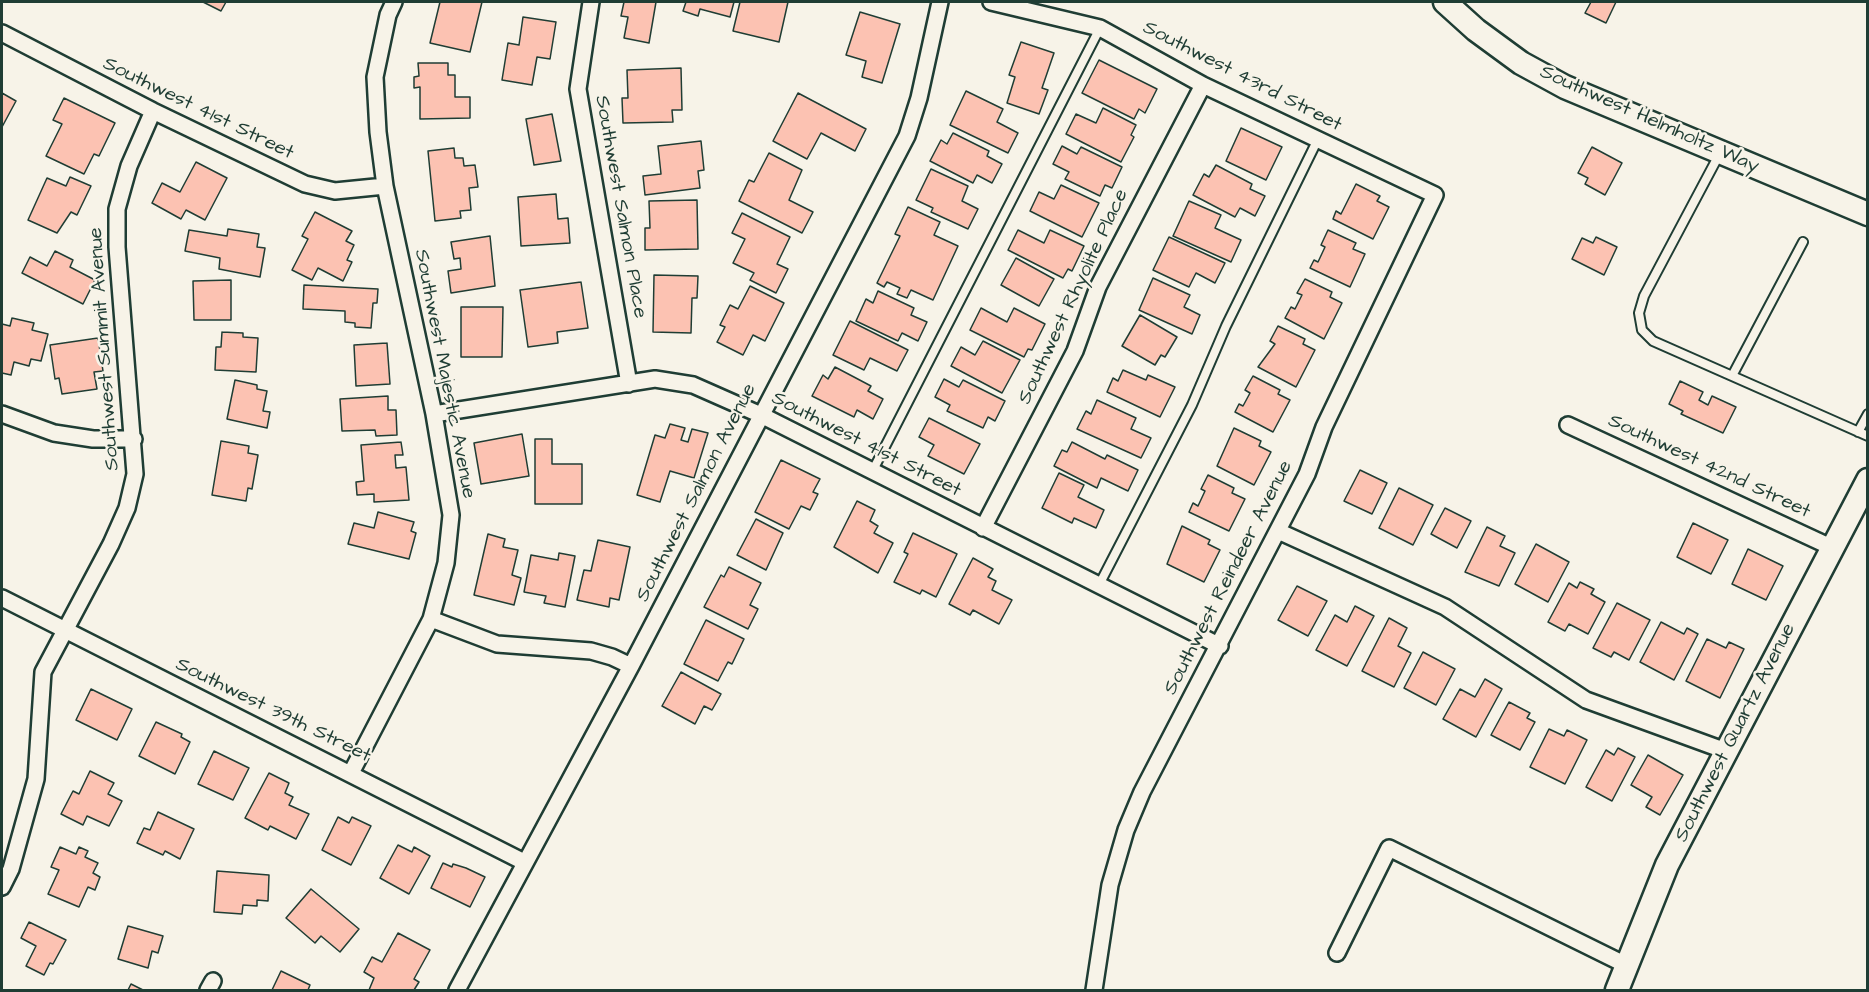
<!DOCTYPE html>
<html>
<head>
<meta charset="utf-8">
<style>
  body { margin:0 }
  #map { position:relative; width:1869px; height:992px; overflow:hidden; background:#f7f3e8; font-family:"Architects Daughter",sans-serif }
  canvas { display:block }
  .frame { position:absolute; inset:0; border:3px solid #1f3d34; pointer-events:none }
</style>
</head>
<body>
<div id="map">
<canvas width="1869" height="992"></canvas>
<div class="frame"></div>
</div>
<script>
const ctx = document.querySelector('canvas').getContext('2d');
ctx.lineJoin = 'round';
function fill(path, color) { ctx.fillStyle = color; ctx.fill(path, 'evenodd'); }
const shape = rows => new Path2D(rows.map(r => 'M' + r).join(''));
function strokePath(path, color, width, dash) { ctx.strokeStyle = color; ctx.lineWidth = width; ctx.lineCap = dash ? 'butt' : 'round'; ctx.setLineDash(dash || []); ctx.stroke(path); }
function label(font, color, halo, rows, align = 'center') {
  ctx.font = font + ' "Architects Daughter",sans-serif'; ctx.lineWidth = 5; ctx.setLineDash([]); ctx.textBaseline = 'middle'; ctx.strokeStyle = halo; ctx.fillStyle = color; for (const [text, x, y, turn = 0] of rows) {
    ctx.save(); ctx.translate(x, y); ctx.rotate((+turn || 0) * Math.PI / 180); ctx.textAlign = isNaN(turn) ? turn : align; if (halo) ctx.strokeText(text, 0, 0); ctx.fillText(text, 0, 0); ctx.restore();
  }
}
const building = shape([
  [203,2,226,2,221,11,203,2],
  [440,2,482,2,470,52,430,43,440,2],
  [624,2,656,2,649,43,624,38,628,17,621,16,624,2],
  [682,2,734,2,730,17,700,9,698,16,683,11,686,2,682,2],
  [740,2,788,2,779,42,733,31,740,2],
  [1591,2,1616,2,1606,23,1585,13,1591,2],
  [860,12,900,24,882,83,862,77,866,61,846,55,860,12],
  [523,17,556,22,550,59,537,57,532,85,502,80,508,43,519,45,523,17],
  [1021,42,1054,53,1042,88,1048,90,1039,114,1007,103,1015,77,1009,75,1021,42],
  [1099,60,1157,89,1145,113,1139,109,1134,119,1082,93,1099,60],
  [418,63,448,63,448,75,455,75,455,97,470,97,470,118,420,119,420,87,414,88,414,77,419,76,418,63],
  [681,68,682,110,672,110,673,122,623,123,622,98,628,98,627,70,681,68],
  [966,91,1003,109,997,122,1018,133,1008,153,950,125,966,91],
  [2,93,16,101,2,127,2,93],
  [798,93,866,129,855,151,821,133,807,159,773,141,798,93],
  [64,98,115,123,99,156,94,154,84,174,46,156,62,124,53,120,64,98],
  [1103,108,1136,125,1131,135,1134,137,1121,162,1066,134,1076,114,1096,123,1103,108],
  [552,114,561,161,534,165,526,119,552,114],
  [1241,128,1282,147,1266,180,1226,161,1241,128],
  [953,133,989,151,987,156,1002,164,992,183,977,175,973,183,930,161,941,140,947,144,953,133],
  [701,141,704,170,698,171,700,188,645,195,643,176,661,174,658,146,701,141],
  [1062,146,1077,154,1081,147,1122,167,1112,188,1105,185,1100,196,1065,179,1069,172,1053,164,1062,146],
  [1592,147,1622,163,1605,195,1585,184,1588,178,1578,173,1592,147],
  [454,148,455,158,463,158,464,166,475,165,478,187,469,188,471,210,460,211,461,218,435,221,428,151,454,148],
  [769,153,802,170,789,200,813,212,802,233,739,201,749,180,754,182,769,153],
  [196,162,227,178,205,220,186,210,181,219,152,203,162,183,180,192,196,162],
  [1216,165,1252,184,1250,189,1265,196,1255,216,1240,208,1235,217,1193,195,1204,174,1209,177,1216,165],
  [931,169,968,186,962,201,978,209,968,229,931,212,933,208,916,200,931,169],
  [70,177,91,186,77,215,71,212,57,233,28,220,47,178,66,186,70,177],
  [1356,184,1380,196,1377,201,1389,207,1373,239,1333,219,1336,211,1341,214,1356,184],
  [1061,185,1099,203,1082,237,1030,211,1039,192,1054,199,1061,185],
  [556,194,558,219,568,218,570,243,521,246,518,197,556,194],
  [697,200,698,249,645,250,645,228,650,228,649,201,697,200],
  [1189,201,1221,215,1215,228,1241,240,1231,262,1173,236,1189,201],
  [908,207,940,222,934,235,958,246,933,300,911,290,907,298,897,294,900,288,887,282,884,287,877,283,900,236,895,234,908,207],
  [315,212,352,231,346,241,354,245,347,260,352,262,343,281,318,268,312,280,292,270,308,239,302,236,315,212],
  [742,213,790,237,777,264,788,269,776,293,750,280,754,273,733,263,745,239,732,233,742,213],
  [228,229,259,234,257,247,265,248,260,277,219,269,220,258,185,251,189,230,227,236,228,229],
  [1018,230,1044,243,1050,230,1084,246,1072,271,1068,269,1063,278,1008,250,1018,230],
  [1328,230,1356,243,1353,249,1365,254,1350,287,1310,268,1314,260,1318,262,1325,247,1321,245,1328,230],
  [490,236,495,286,451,293,448,271,461,269,460,258,454,259,451,242,490,236],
  [1169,237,1225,263,1215,283,1196,273,1189,287,1153,270,1169,237],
  [1596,237,1617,247,1604,275,1572,259,1582,238,1593,243,1596,237],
  [55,251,73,260,70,267,95,280,83,304,22,273,30,257,47,266,55,251],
  [1016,258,1054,279,1039,306,1001,285,1016,258],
  [654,275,698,276,697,298,692,298,691,333,653,332,654,275],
  [1153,278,1190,295,1184,307,1200,315,1192,334,1139,310,1153,278],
  [1305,279,1332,292,1330,297,1342,303,1324,339,1285,318,1291,307,1295,309,1302,295,1297,293,1305,279],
  [231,280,231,320,194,320,193,281,231,280],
  [581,282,588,328,557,332,558,343,528,347,520,290,581,282],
  [304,285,378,289,377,303,373,303,371,328,355,327,355,323,345,322,345,311,303,309,304,285],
  [750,286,784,303,765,341,753,335,743,355,717,342,725,327,720,325,730,305,738,309,750,286],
  [878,291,914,308,911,315,927,322,918,341,902,333,898,341,856,321,866,299,873,303,878,291],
  [461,307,503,307,502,357,461,357,461,307],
  [981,308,1007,322,1014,308,1045,324,1032,350,1028,349,1024,357,970,330,981,308],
  [1140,315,1177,337,1165,357,1161,355,1155,365,1122,346,1140,315],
  [12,318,34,323,32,330,48,334,41,361,31,359,29,366,14,362,11,375,2,373,2,324,10,326,12,318],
  [850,321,908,350,897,371,870,358,864,370,833,355,850,321],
  [1278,326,1305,339,1303,344,1315,350,1296,387,1258,367,1275,344,1270,341,1278,326],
  [222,332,243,333,243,337,258,338,256,372,215,370,216,347,221,347,222,332],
  [98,338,103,371,94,372,97,389,62,394,59,378,55,379,50,345,98,338],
  [983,341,1020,360,1002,393,951,366,961,347,975,355,983,341],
  [387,343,390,384,356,386,354,345,387,343],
  [835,367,871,386,868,391,883,399,873,419,857,410,854,417,812,396,823,375,828,379,835,367],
  [1123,370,1146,380,1148,375,1175,387,1160,417,1107,392,1113,378,1118,381,1123,370],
  [1253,376,1280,390,1278,394,1290,400,1273,432,1235,412,1239,404,1243,406,1250,393,1245,390,1253,376],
  [944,379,959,387,963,380,1005,401,995,421,988,417,983,428,947,411,950,405,935,397,944,379],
  [235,380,257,385,257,389,267,391,263,411,270,412,267,428,227,419,235,380],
  [1680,381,1703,392,1699,400,1708,405,1712,396,1736,407,1723,433,1681,414,1683,411,1669,404,1680,381],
  [388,396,388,410,396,410,397,435,376,436,375,430,342,431,340,399,388,396],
  [1097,400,1136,418,1131,429,1151,438,1141,458,1077,429,1086,411,1091,414,1097,400],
  [929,418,980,444,964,474,928,456,934,445,919,437,929,418],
  [670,424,685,428,681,440,688,442,692,429,708,433,694,478,670,471,660,502,637,495,655,435,665,438,670,424],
  [1234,428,1261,441,1259,446,1271,452,1254,485,1217,466,1234,428],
  [522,434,529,476,481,484,474,443,522,434],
  [535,439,552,439,552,464,582,464,582,504,535,504,535,439],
  [221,441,249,446,248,453,258,455,252,489,248,488,246,501,212,495,221,441],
  [401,442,403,455,395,455,396,468,406,467,409,500,374,502,374,494,357,495,356,482,364,481,361,445,401,442],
  [1072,442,1105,459,1107,455,1138,470,1128,491,1101,478,1097,488,1054,466,1062,450,1067,452,1072,442],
  [781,460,820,479,813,492,818,494,810,510,801,506,789,529,755,512,781,460],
  [1360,470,1387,483,1372,514,1344,501,1360,470],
  [1059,473,1084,485,1078,497,1104,510,1096,528,1074,518,1072,523,1042,508,1059,473],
  [1208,475,1234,488,1232,493,1245,499,1229,531,1189,512,1193,503,1198,506,1205,491,1201,489,1208,475],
  [1399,488,1433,505,1413,545,1379,528,1399,488],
  [857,501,875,510,870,521,878,526,874,533,893,543,878,573,834,547,857,501],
  [1445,508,1471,521,1457,548,1431,534,1445,508],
  [378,512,414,522,411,531,416,533,409,559,348,544,354,523,374,528,378,512],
  [756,519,783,533,766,570,737,555,756,519],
  [1693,523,1728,540,1711,574,1677,557,1693,523],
  [1182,526,1210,540,1208,544,1220,550,1204,582,1167,564,1182,526],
  [1487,527,1505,536,1500,546,1515,553,1499,586,1465,572,1487,527],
  [913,533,957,554,936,597,922,590,920,594,894,582,908,554,904,552,913,533],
  [488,534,505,539,503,547,518,550,512,575,521,578,514,605,474,595,488,534],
  [598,540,630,547,619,600,610,598,609,607,577,600,584,570,591,571,598,540],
  [1536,544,1569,562,1548,602,1515,584,1536,544],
  [1748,549,1783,566,1766,600,1732,584,1748,549],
  [559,553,575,556,565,607,544,603,546,596,524,592,531,555,558,560,559,553],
  [973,558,993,569,988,577,996,581,992,590,1012,600,999,624,973,610,970,615,949,604,973,558],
  [729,567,761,583,750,605,758,609,748,629,704,607,721,575,724,577,729,567],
  [1580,582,1594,589,1591,594,1605,602,1588,634,1569,624,1565,631,1548,622,1569,583,1577,588,1580,582],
  [1297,586,1327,601,1308,636,1278,620,1297,586],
  [1617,603,1650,620,1629,660,1614,652,1611,657,1593,648,1617,603],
  [1355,606,1374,616,1347,666,1316,650,1335,615,1347,622,1355,606],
  [1389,618,1407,628,1398,646,1411,653,1394,687,1362,671,1389,618],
  [706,620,744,639,732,664,728,662,718,681,684,664,706,620],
  [1661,622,1684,634,1687,628,1698,634,1674,680,1640,662,1661,622],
  [1707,639,1726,648,1729,642,1744,649,1720,698,1686,681,1707,639],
  [1423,652,1455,669,1436,705,1404,688,1423,652],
  [681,672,721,694,712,710,704,706,695,724,662,706,681,672],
  [1485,679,1502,689,1476,737,1443,719,1460,689,1475,697,1485,679],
  [91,689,132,709,117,740,76,720,91,689],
  [1509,702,1530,713,1527,718,1535,722,1520,750,1491,735,1509,702],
  [156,722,182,734,181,737,190,742,175,774,139,756,156,722],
  [1549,729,1564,736,1567,730,1587,740,1565,784,1530,767,1549,729],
  [1618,748,1635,757,1612,801,1586,787,1606,750,1614,755,1618,748],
  [214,751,249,768,233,800,198,784,214,751],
  [1648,755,1683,775,1660,815,1646,807,1652,797,1631,785,1648,755],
  [90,771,114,783,108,794,122,801,109,826,87,816,83,825,61,814,73,791,79,794,90,771],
  [269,773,289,783,285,793,293,797,289,805,309,814,296,839,270,826,268,830,245,818,269,773],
  [158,812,194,829,180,859,165,851,163,855,137,843,144,828,150,830,158,812],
  [338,817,349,823,352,817,371,826,351,865,322,850,338,817],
  [398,845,412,852,414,847,430,856,409,894,380,878,398,845],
  [60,847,76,854,79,847,88,851,85,857,98,863,93,873,100,877,95,890,88,887,79,907,48,894,59,870,51,867,60,847],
  [443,863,452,867,453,864,466,868,485,877,470,907,431,888,443,863],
  [217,871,269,875,268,901,257,900,257,906,243,905,242,914,214,912,217,871],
  [311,889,359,929,340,952,321,936,315,943,286,918,311,889],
  [29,922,66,940,53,964,50,963,44,975,26,966,36,946,21,938,29,922],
  [128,926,163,936,158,953,152,951,148,968,118,959,128,926],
  [398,933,430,950,414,979,419,982,414,990,369,990,374,978,364,972,372,957,382,962,398,933],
  [281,971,310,985,308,990,272,990,281,971],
  [131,984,143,990,128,990,131,984]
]);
const lane = shape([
  [1720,153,1644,296,1639,313,1642,330,1653,341,1868,436],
  [1732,376,1803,242],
  [1858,432,1868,414],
  [872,472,1100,28],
  [1099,585,1192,405,1226,326,1318,139]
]);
const street = shape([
  [591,2,578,89,629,384],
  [991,2,1100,28,1203,85,1435,195,1324,427,1307,474,1142,792,1126,830,1110,885,1094,990],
  [2,33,153,111,305,184,335,191,385,186],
  [2,414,54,433,93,439,134,439],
  [434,414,655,379,693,385,761,415,1220,646],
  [1568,425,1833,548],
  [983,528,1075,351,1098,287,1203,85],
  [1278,531,1445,607,1586,700,1726,751],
  [2,598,524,862],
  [431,619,497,644,591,651,612,657,631,666],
  [351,773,431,619,446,563,451,515,434,414,385,186,378,132,375,77,388,15,394,2],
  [2,887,11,869,36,779,43,672,111,544,127,508,135,474,117,247,117,209,129,166,153,111],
  [1337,953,1389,848,1626,965],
  [208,990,213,981],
  [457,990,631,666,907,136,919,98,940,2]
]);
const secondary = shape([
  [1445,2,1476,30,1521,63,1565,87,1868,214],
  [1617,990,1667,865,1868,480]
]);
const streetNames = [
  ["Southwest 43rd Street",1242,77,27],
  ["Southwest 41st Street",198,109,26],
  ["Southwest Helmholtz Way",1649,120,24],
  ["Southwest Salmon Place",620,207,80],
  ["Southwest Rhyolite Place",1074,297,-65],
  ["Southwest Summit Avenue",105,349,-94],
  ["Southwest Majestic Avenue",444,374,79],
  ["Southwest 41st Street",866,445,27],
  ["Southwest 42nd Street",1709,467,25],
  ["Southwest Salmon Avenue",697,493,-63],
  ["Southwest Reindeer Avenue",1229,578,-63],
  ["Southwest 39th Street",273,711,26],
  ["Southwest Quartz Avenue",1736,733,-63]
];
fill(building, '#fcc2b2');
strokePath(building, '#1f3d34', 1.5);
strokePath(lane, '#1f3d34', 12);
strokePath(street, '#1f3d34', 20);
strokePath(secondary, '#1f3d34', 27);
strokePath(lane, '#f7f3e8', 8);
strokePath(street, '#f7f3e8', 15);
strokePath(secondary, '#f7f3e8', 22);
label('20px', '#1f3d34', '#f7f3e8', streetNames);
</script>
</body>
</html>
